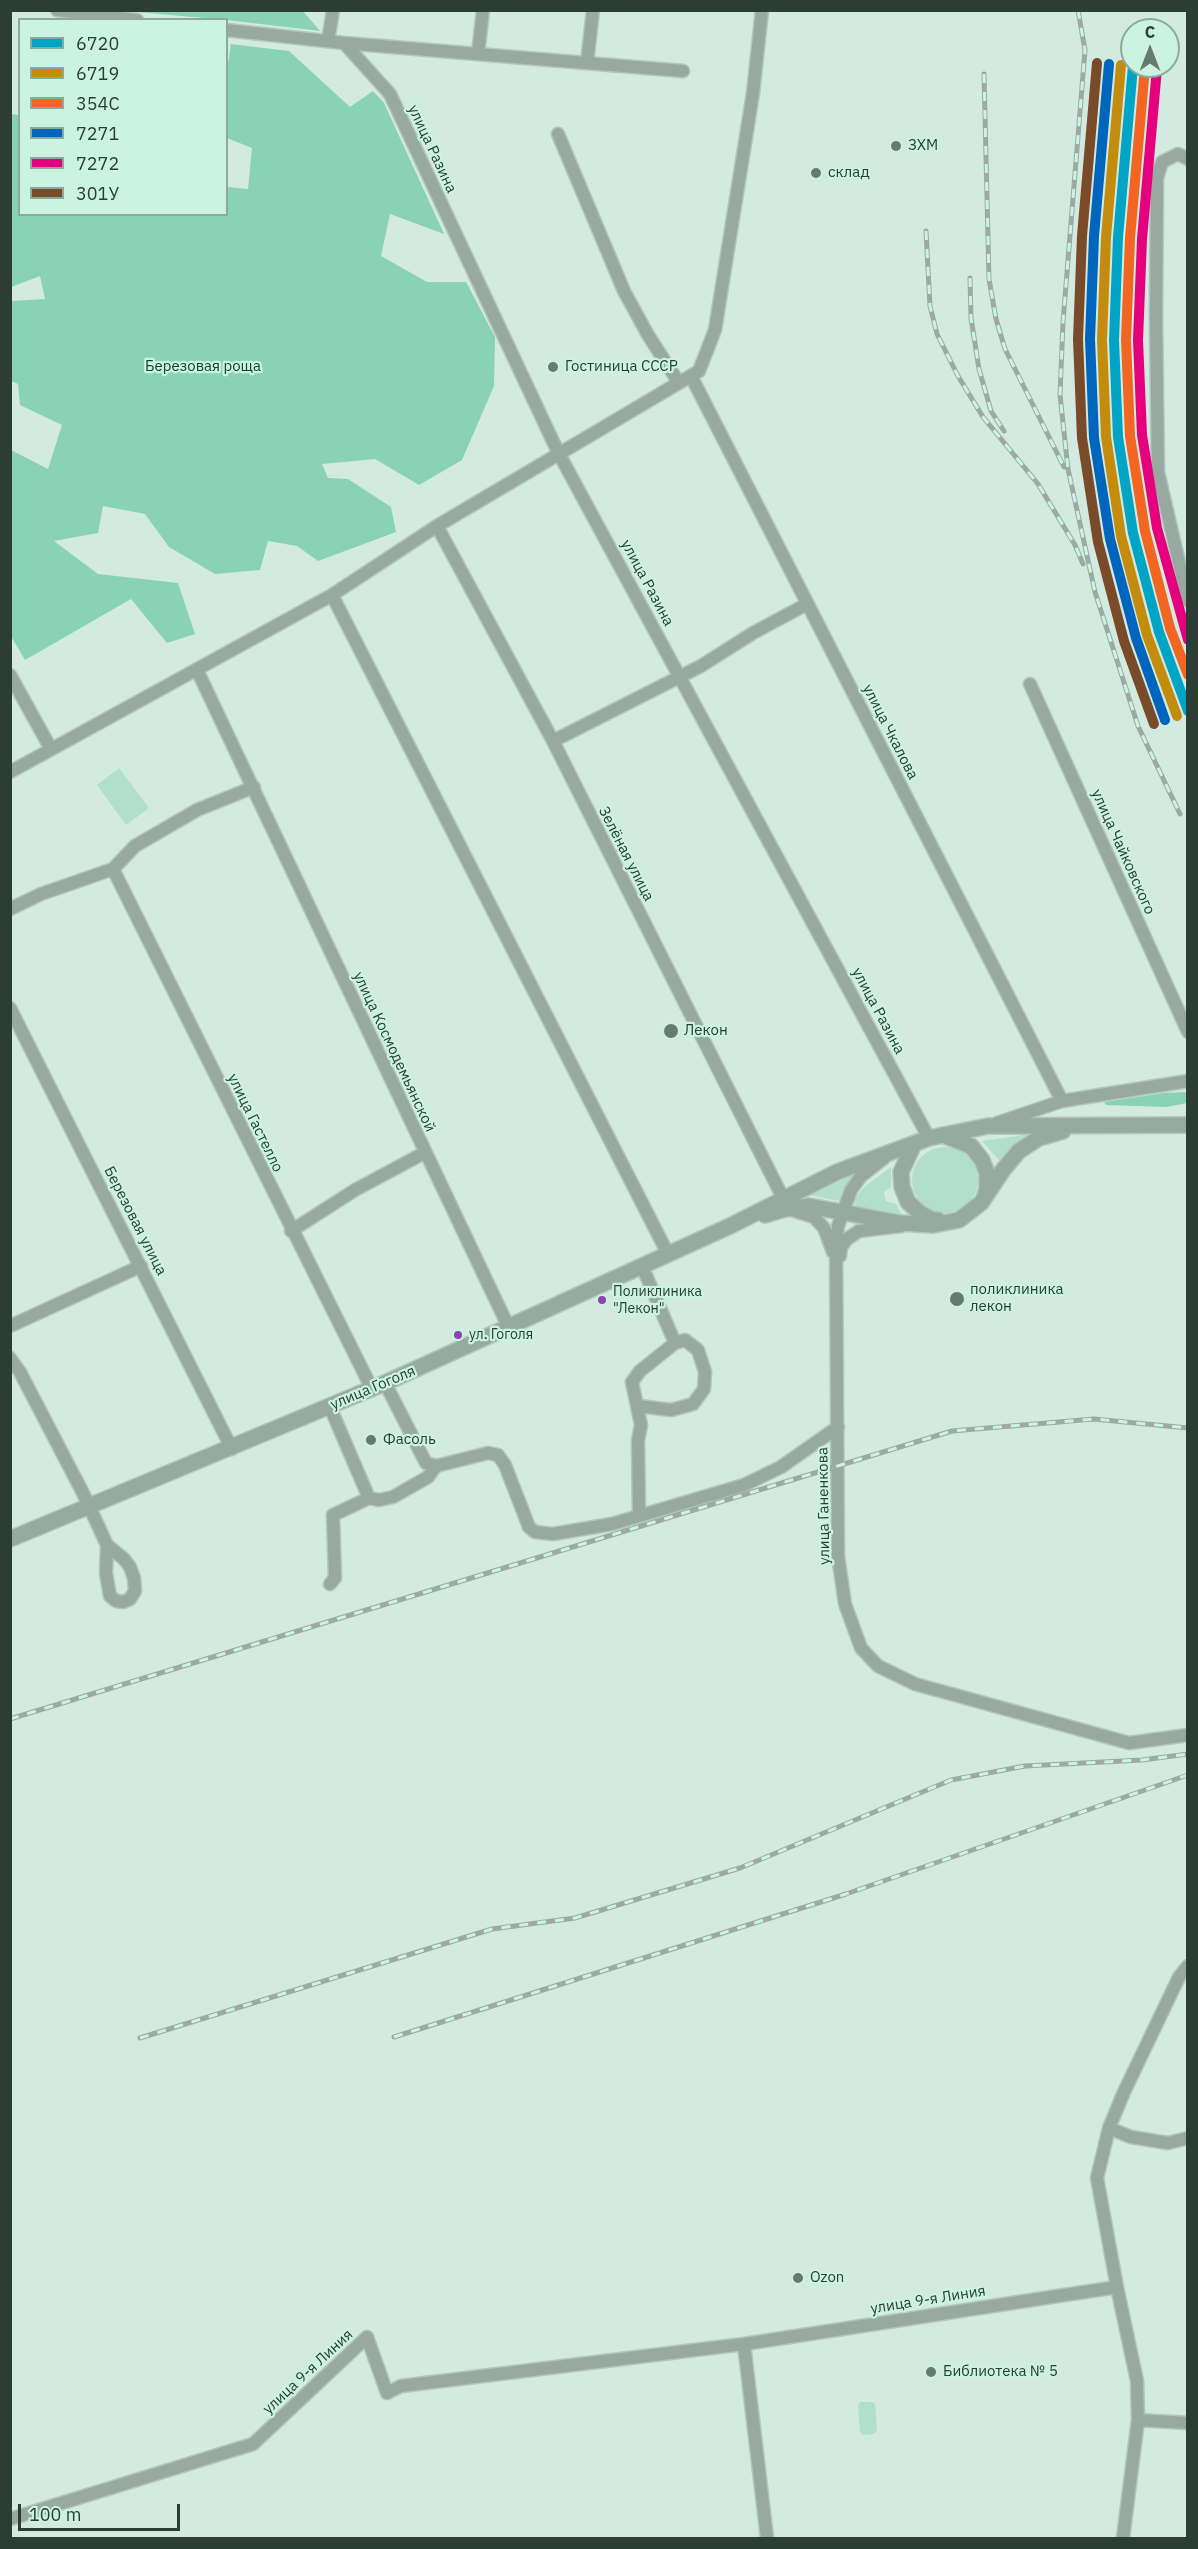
<!DOCTYPE html>
<html>
<head>
<meta charset="utf-8">
<style>
  body { margin:0 }
  #map { position:relative; width:1198px; height:2549px; overflow:hidden; background:#d3eae0; font-family:"IBM Plex Sans",sans-serif }
  canvas { display:block }
  .frame { position:absolute; inset:0; border:12px solid #2c3d36; pointer-events:none }
  .legend { position:absolute; left:18px; top:18px; width:210px; height:198px; box-sizing:border-box; background:#caf3e1; border:2px solid #8baa9d; margin:0; padding:8px 10px; list-style:none; font-size:18px; color:#2c3d36 }
  .legend li { display:flex; align-items:center; gap:12px; height:30px }
  .legend b { width:30px; border:2px solid #8baa9d }
  .north { position:absolute; left:1120px; top:18px; width:60px; height:60px; box-sizing:border-box; background:#caf3e1; border:2px solid #8baa9d; border-radius:50%; rotate:0deg; font-size:16px; font-weight:700; line-height:24px; text-align:center; color:#2c3d36 }
  .north::after { content:''; display:block; margin:auto; width:21px; height:27px; background:#667a72; clip-path:polygon(50% 0,100% 100%,50% 72%,0 100%) }
  .scale { position:absolute; left:18px; top:2504px; width:162px; height:27px; box-sizing:border-box; border:3px solid #2c3d36; border-top:0; padding-left:8px; font-size:18px; line-height:21px; white-space:nowrap; color:#2c3d36; -webkit-text-stroke:4px #caf3e1; paint-order:stroke }
</style>
</head>
<body>
<div id="map">
<canvas width="1198" height="2549"></canvas>
<div class="frame"></div>
<ul class="legend">
<li><b style="height:8px;background:#02a4c6"></b>6720</li>
<li><b style="height:8px;background:#c48c0e"></b>6719</li>
<li><b style="height:8px;background:#f26522"></b>354С</li>
<li><b style="height:8px;background:#0065bd"></b>7271</li>
<li><b style="height:8px;background:#e5007d"></b>7272</li>
<li><b style="height:8px;background:#7a4b2a"></b>301У</li>
</ul>
<div class="north">С</div>
<div class="scale">100 m</div>
</div>
<script>
const ctx = document.querySelector('canvas').getContext('2d');
ctx.lineJoin = 'round';
function fill(path, color) { ctx.fillStyle = color; ctx.fill(path, 'evenodd'); }
const shape = rows => new Path2D(rows.map(r => 'M' + r).join(''));
function strokePath(path, color, width, dash) { ctx.strokeStyle = color; ctx.lineWidth = width; ctx.lineCap = dash ? 'butt' : 'round'; ctx.setLineDash(dash || []); ctx.stroke(path); }
function label(font, color, halo, rows, align = 'center') {
  ctx.font = font + ' "IBM Plex Sans",sans-serif'; ctx.lineWidth = 4.5; ctx.setLineDash([]); ctx.textBaseline = 'middle'; ctx.strokeStyle = halo; ctx.fillStyle = color; for (const [text, x, y, turn = 0] of rows) {
    ctx.save(); ctx.translate(x, y); ctx.rotate((+turn || 0) * Math.PI / 180); ctx.textAlign = isNaN(turn) ? turn : align; if (halo) ctx.strokeText(text, 0, 0); ctx.fillText(text, 0, 0); ctx.restore();
  }
}
const green = shape([
  [119,768,149,808,126,825,97,785],
  [1031,1134,1001,1162,982,1141],
  '912 1180a33 33 0 1 1 66 0a33 33 0 1 1-66 0Z',
  [891,1167,891,1187,884,1192,886,1201,896,1204,903,1217,857,1208,853,1201,864,1187],
  [855,1174,838,1201,809,1195],
  [860,2402,872,2402,875,2404,877,2431,873,2434,863,2435,860,2432,858,2406]
]);
const forest = shape([
  [126,11,303,11,320,31,226,20],
  [231,44,289,51,350,107,373,91,384,103,444,234,390,214,381,256,427,282,466,282,495,337,494,386,462,460,419,485,375,459,322,464,328,478,348,479,391,507,396,532,318,561,297,546,268,541,260,570,215,574,169,547,145,514,103,506,98,533,54,541,98,574,178,583,195,634,167,643,131,599,25,660,11,636,11,450,48,469,62,425,20,405,18,384,11,381,12,301,45,299,40,276,11,287,11,114,19,115,20,214,226,214,227,187,248,189,252,148,227,138,226,78],
  [1187,1092,1187,1103,1166,1107,1106,1105,1104,1102,1164,1093]
]);
const minor = shape([
  [57,10,137,20],
  [226,30,344,43,683,71],
  [328,41,333,10],
  [344,43,390,94,558,452,929,1138],
  [478,54,483,10],
  [587,63,593,10],
  [558,134,624,291,648,335,679,383],
  [1188,159,1178,154,1162,162,1157,178,1156,318,1158,472,1188,601],
  [691,376,1062,1101],
  [437,526,553,741,783,1198],
  [332,595,668,1254],
  [197,670,509,1328],
  [10,675,51,749],
  [1030,684,1188,1032],
  [553,741,701,666,753,633,807,604],
  [10,772,332,595,437,526,699,371,715,330,753,93,762,10],
  [113,869,372,1389],
  [10,909,41,894,113,869,135,846,197,810,254,787],
  [10,1008,232,1449],
  [997,1123,1062,1101,1188,1081],
  [884,1158,861,1176,851,1190,838,1226,836,1244,838,1556,845,1604,861,1648,878,1666,915,1684,1129,1743,1188,1735],
  [792,1210,814,1217,824,1228,833,1252],
  [291,1231,355,1190,424,1153],
  [840,1256,841,1247,847,1239,859,1231,901,1226],
  [10,1326,141,1266],
  [10,1358,20,1372,84,1495,107,1545,106,1573,110,1596,116,1601,123,1602,130,1599,135,1591,134,1578,130,1567,124,1559,107,1545],
  [385,1383,426,1463,436,1466,488,1453,498,1455,505,1465,529,1527,535,1532,553,1534,612,1524,744,1485,781,1467,838,1427],
  [639,1406,671,1410,693,1404,704,1389,705,1372,698,1350,685,1340,675,1343],
  [330,1407,369,1498,333,1515,335,1578,330,1584],
  [369,1498,379,1500,393,1497,428,1477,436,1466],
  [639,1516,638,1440,641,1425,632,1382,640,1371,675,1343,642,1266],
  [1109,2128,1131,2137,1168,2143,1188,2138],
  [1117,2287,1137,2381,1138,2420,1123,2538],
  [744,2344,767,2538],
  [1138,2420,1188,2423],
  [10,2519,253,2444,367,2337,387,2393,401,2386,744,2344,1117,2287,1097,2178,1109,2128,1124,2092,1179,1977,1188,1966]
]);
const major = shape([
  [943,1135,971,1146,982,1160,987,1173,987,1189,985,1195],
  [914,1144,901,1172,902,1187,908,1202,920,1213,933,1220,938,1220],
  [765,1215,785,1209,809,1206,900,1223,933,1225,959,1220,981,1203,1003,1170,1019,1151,1039,1138,1063,1131],
  [10,1539,385,1383,730,1226,837,1172,929,1138,988,1126,1188,1125]
]);
const rail = shape([
  [1078,10,1085,50,1063,322,1060,395,1068,469,1095,592,1138,726,1180,814],
  [984,74,989,279,996,319,1005,349,1064,467],
  [926,231,930,306,937,334,958,376,983,417,1038,484,1075,545,1083,564],
  [970,278,971,318,979,369,991,411,1004,431],
  [10,1719,952,1431,1094,1419,1188,1428],
  [394,2037,846,1894,1188,1775],
  [140,2038,492,1929,575,1918,740,1868,951,1780,1025,1766,1142,1760,1188,1754]
]);
const rail1 = shape([
  [1133,66,1118,237,1114,340,1118,437,1133,533,1159,632,1188,711]
]);
const rail2 = shape([
  [1121,65,1106,237,1102,340,1106,437,1121,536,1147,635,1177,716]
]);
const rail3 = shape([
  [1145,67,1130,238,1126,340,1130,436,1145,531,1170,628,1188,675]
]);
const rail4 = shape([
  [1109,64,1094,236,1090,339,1094,438,1110,539,1136,638,1165,720]
]);
const rail5 = shape([
  [1157,68,1142,239,1138,340,1142,435,1157,528,1188,640]
]);
const rail6 = shape([
  [1097,63,1082,236,1078,339,1082,438,1098,542,1124,641,1154,724]
]);
const markers = [
  [896,146,6,"#667a72"],
  [816,173,6,"#667a72"],
  [553,367,6,"#667a72"],
  [671,1031,8,"#667a72"],
  [957,1299,8,"#667a72"],
  [602,1300,5,"#8e44ad"],
  [458,1335,5,"#8e44ad"],
  [371,1440,6,"#667a72"],
  [798,2278,6,"#667a72"],
  [931,2372,6,"#667a72"]
];
const busNames = [
  ["Поликлиника",613,1292],
  ["\"Лекон\"",613,1309],
  ["ул. Гоголя",469,1335]
];
const poiNames = [
  ["ЗХМ",908,146],
  ["склад",828,173],
  ["Гостиница СССР",565,367],
  ["Лекон",684,1031],
  ["поликлиника",970,1290],
  ["лекон",970,1307],
  ["Фасоль",383,1440],
  ["Ozon",810,2278],
  ["Библиотека № 5",943,2372]
];
const streetNames = [
  ["улица Разина",432,149,65],
  ["улица Разина",647,583,62],
  ["улица Чкалова",890,732,63],
  ["улица Чайковского",1123,852,66],
  ["Зелёная улица",626,854,63],
  ["улица Разина",878,1011,62],
  ["улица Космодемьянской",394,1052,65],
  ["улица Гастелло",255,1123,64],
  ["Березовая улица",135,1221,63],
  ["улица Гоголя",373,1388,-23],
  ["улица Ганенкова",824,1506,-91],
  ["улица 9-я Линия",928,2300,-9],
  ["улица 9-я Линия",308,2372,-43]
];
const parkNames = [
  ["Березовая роща",203,367]
];
fill(green, '#b2dfcc');
fill(forest, '#89d2b7');
strokePath(minor, '#b3c6bd', 15);
strokePath(major, '#b3c6bd', 18);
strokePath(minor, '#98a9a1', 12);
strokePath(major, '#96aaa2', 15);
strokePath(rail, '#9baba4', 5);
strokePath(rail, '#caf3e1', 3, [9]);
strokePath(rail1, '#02a4c6', 10);
strokePath(rail2, '#c48c0e', 10);
strokePath(rail3, '#f26522', 10);
strokePath(rail4, '#0065bd', 10);
strokePath(rail5, '#e5007d', 10);
strokePath(rail6, '#7a4b2a', 10);
for (const [x, y, r, color] of markers) { const dot = new Path2D(); dot.arc(x, y, r, 0, 2 * Math.PI); ctx.fillStyle = color; ctx.fill(dot); strokePath(dot, '#caf3e1', 2); }
label('14px', '#2c3d36', '#caf3e1', busNames, 'left');
label('15px', '#2c3d36', '#caf3e1', poiNames, 'left');
label('15px', '#2c3d36', '#caf3e1', streetNames);
label('15px', '#114231', '#caf3e1', parkNames);
</script>
</body>
</html>
